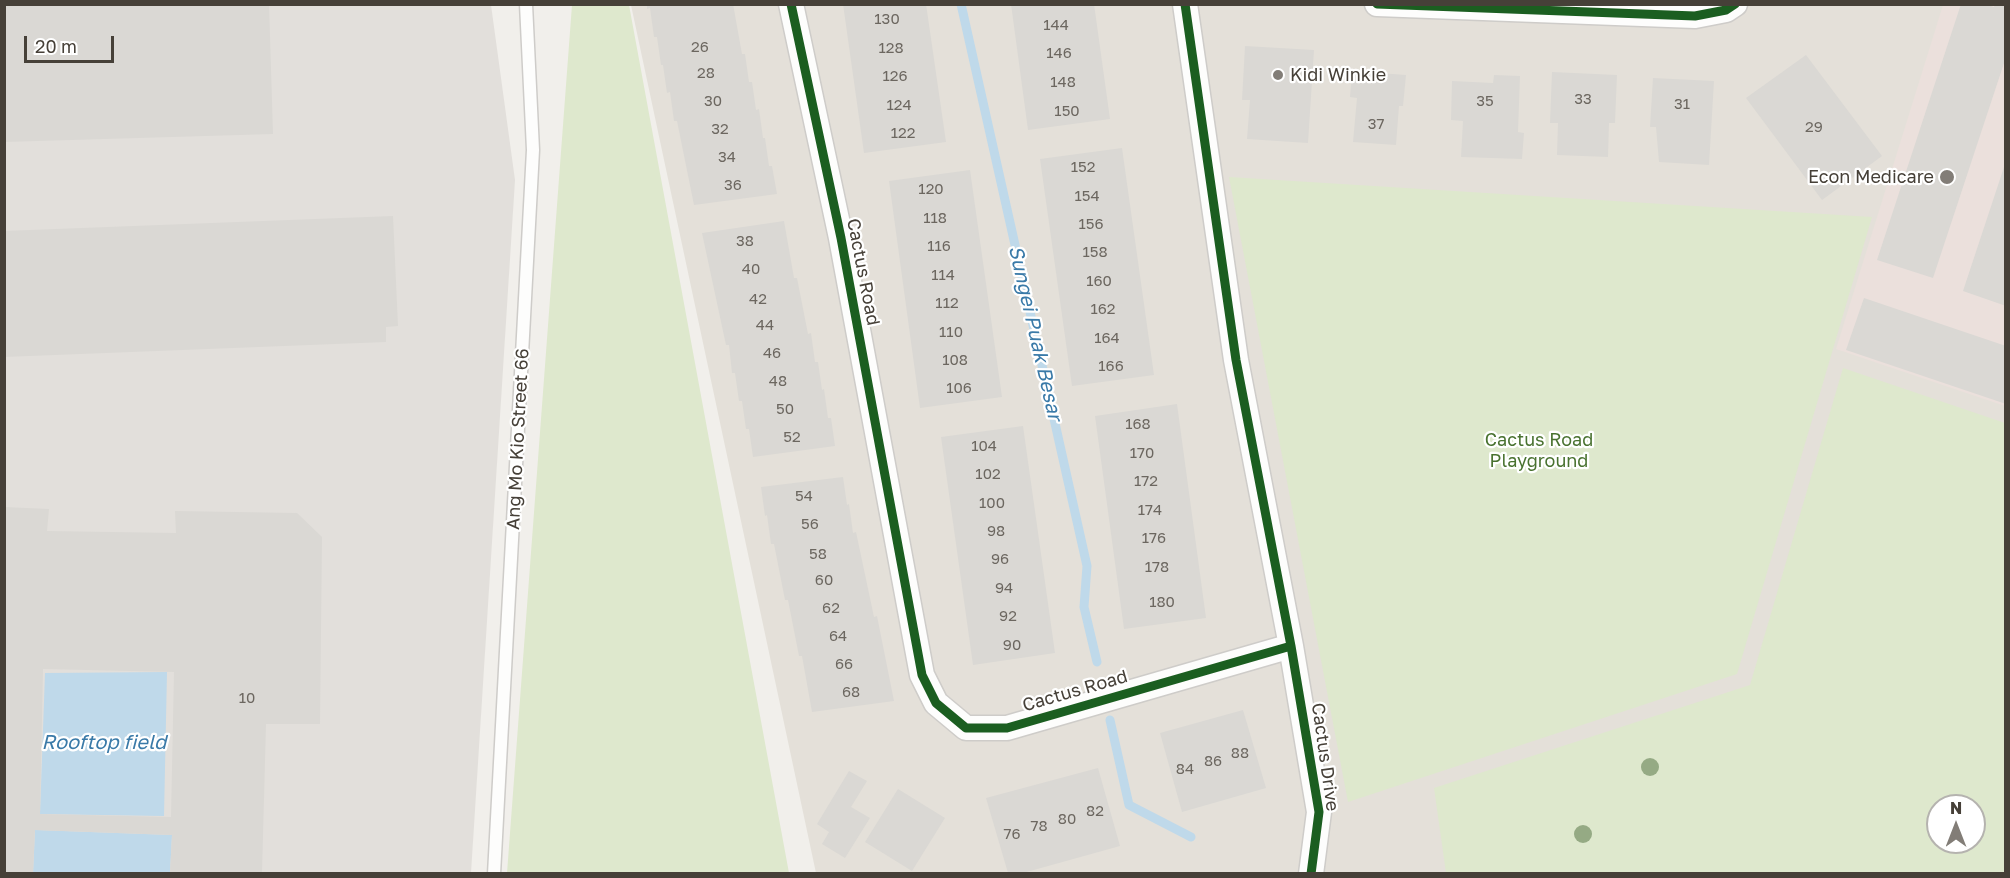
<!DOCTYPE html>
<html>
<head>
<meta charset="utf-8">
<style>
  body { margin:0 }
  #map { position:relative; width:2010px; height:878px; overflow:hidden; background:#f1efeb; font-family:"Golos Text",sans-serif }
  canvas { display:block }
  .frame { position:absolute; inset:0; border:6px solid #464038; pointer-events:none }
  .north { position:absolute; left:1926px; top:794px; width:60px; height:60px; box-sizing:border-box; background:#fff; border:2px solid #b5b3af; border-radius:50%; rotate:0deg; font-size:16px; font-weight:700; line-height:24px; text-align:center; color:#464038 }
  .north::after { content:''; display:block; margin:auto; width:21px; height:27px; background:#827d77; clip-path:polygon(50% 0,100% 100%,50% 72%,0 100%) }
  .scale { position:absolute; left:24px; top:36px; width:90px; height:27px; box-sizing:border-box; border:3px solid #464038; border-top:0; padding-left:8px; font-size:18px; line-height:21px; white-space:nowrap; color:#464038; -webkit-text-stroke:4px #fff; paint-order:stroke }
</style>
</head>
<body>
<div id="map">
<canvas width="2010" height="878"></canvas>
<div class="frame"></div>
<div class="north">N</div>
<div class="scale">20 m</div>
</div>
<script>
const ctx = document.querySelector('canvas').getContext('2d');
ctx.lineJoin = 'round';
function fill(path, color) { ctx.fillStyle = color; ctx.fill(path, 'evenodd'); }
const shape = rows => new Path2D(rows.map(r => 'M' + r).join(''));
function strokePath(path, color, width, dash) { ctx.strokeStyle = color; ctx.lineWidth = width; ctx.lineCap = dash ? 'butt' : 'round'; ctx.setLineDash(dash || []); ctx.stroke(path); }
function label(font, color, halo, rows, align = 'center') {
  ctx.font = font + ' "Golos Text",sans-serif'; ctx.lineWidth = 4.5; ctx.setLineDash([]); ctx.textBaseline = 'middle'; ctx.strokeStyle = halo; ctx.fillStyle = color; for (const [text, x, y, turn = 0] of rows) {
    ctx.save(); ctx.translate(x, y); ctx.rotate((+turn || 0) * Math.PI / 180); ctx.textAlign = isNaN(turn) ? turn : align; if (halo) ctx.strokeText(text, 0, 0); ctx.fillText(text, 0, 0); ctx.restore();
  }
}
const residential = shape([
  [631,5,2005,5,2005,873,816,873],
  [1938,806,1974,806,1974,842,1938,842]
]);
const industrial = shape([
  [5,5,491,5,515,180,471,873,5,874]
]);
const medical = shape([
  [1943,5,2005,5,2005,406,1836,349]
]);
const green = shape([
  [572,5,629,5,789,873,507,873],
  [1229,177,1872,217,1737,674,1348,802],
  [1843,368,2005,423,2005,873,1446,873,1434,788,1750,685],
  [1938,806,1974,806,1974,842,1938,842]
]);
const water = shape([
  [167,672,164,816,40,814,45,673],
  [35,830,172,835,170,873,33,874]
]);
const stream = shape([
  [961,4,1087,566,1084,607,1097,662],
  [1110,720,1129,805,1191,837]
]);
const building = shape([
  [4,4,269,4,273,134,4,142],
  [647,4,733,4,742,54,745,54,749,82,752,82,756,110,759,109,763,138,765,138,769,166,772,166,777,194,694,205,677,121,674,121,670,92,667,93,663,65,661,65,657,37,654,37,650,8,647,9],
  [843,4,926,4,946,142,864,153],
  [1011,4,1094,4,1110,119,1028,130],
  [1961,4,1985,4,1994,7,1995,4,2006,4,2006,57,1933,278,1877,260],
  [1245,46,1314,50,1308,143,1247,139,1250,100,1242,100],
  [1806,55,1882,156,1822,200,1746,98],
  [1352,71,1406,75,1403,106,1399,106,1396,145,1353,142,1357,98,1350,97],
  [1552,72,1617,75,1615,123,1609,123,1608,157,1557,155,1558,123,1550,123],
  [1494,75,1520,76,1518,132,1524,133,1522,159,1461,157,1463,121,1451,120,1452,81,1493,83],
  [1653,78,1714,81,1709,165,1659,162,1656,127,1650,127],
  [1122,148,1154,375,1072,386,1040,159],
  [2005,164,2006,164,2006,306,1963,291],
  [970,170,1002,397,920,408,889,181],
  [393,216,398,326,386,327,386,342,4,357,4,231],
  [784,221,794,278,797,278,808,334,811,333,815,362,818,362,822,390,824,389,828,418,831,418,835,446,753,457,749,429,746,429,742,401,739,401,735,373,732,373,729,345,726,345,702,233],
  [1864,298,2006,346,2006,404,1846,350],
  [1177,404,1206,618,1124,629,1095,416],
  [1023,426,1055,653,973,665,941,437],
  [843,477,847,505,849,504,853,533,856,532,874,617,877,616,894,701,812,712,802,656,799,656,788,600,785,600,774,544,771,544,767,515,765,516,761,487],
  [4,507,49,509,47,531,176,533,175,511,297,513,322,537,320,724,266,724,262,873,170,873,172,835,35,830,33,873,4,873],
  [43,669,174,672,171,817,40,814],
  [1243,710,1266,788,1182,812,1160,733],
  [1098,768,1120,846,1023,873,1008,873,986,798],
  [849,771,867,781,851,807,870,818,845,858,822,844,829,832,817,824],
  [898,789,945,818,912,871,865,842]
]);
const service = shape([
  [494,874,533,150,526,4]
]);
const minor = shape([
  [791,4,841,238,922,675,936,703,966,728,1007,728,1291,646],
  [1185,4,1236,360,1291,646,1319,812,1311,874],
  [1377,4,1695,16,1726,10,1735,4]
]);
const cycleway = shape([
  [791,4,841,238,922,675,936,703,966,728,1007,728,1291,646],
  [1185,4,1236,360,1291,646,1319,812,1311,874],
  [1377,4,1695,16,1726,10,1735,4]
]);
const trees = [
  [1650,767],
  [1583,834]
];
const markers = [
  [1278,75,6,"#827d77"],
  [1947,177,8,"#827d77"]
];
const numberNames = [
  ["130",887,19],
  ["144",1056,25],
  ["26",700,47],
  ["128",891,48],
  ["146",1059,53],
  ["28",706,73],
  ["126",895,76],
  ["148",1063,82],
  ["33",1583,99],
  ["30",713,101],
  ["35",1485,101],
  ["31",1682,104],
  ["124",899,105],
  ["150",1067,111],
  ["37",1376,124],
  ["29",1814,127],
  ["32",720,129],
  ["122",903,133],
  ["34",727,157],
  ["152",1083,167],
  ["36",733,185],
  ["120",931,189],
  ["154",1087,196],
  ["118",935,218],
  ["156",1091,224],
  ["38",745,241],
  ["116",939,246],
  ["158",1095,252],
  ["40",751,269],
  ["114",943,275],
  ["160",1099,281],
  ["42",758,299],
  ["112",947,303],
  ["162",1103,309],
  ["44",765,325],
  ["110",951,332],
  ["164",1107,338],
  ["46",772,353],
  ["108",955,360],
  ["166",1111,366],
  ["48",778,381],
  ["106",959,388],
  ["50",785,409],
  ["168",1138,424],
  ["52",792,437],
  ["104",984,446],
  ["170",1142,453],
  ["102",988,474],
  ["172",1146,481],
  ["54",804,496],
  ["100",992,503],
  ["174",1150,510],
  ["56",810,524],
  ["98",996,531],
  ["176",1154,538],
  ["58",818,554],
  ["96",1000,559],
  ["178",1157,567],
  ["60",824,580],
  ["94",1004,588],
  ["180",1162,602],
  ["62",831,608],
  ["92",1008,616],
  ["64",838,636],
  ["90",1012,645],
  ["66",844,664],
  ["68",851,692],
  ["10",247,698],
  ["88",1240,753],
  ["86",1213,761],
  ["84",1185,769],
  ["82",1095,811],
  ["80",1067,819],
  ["78",1039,826],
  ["76",1012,834]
];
const poiNames = [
  ["Kidi Winkie",1290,75],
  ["Econ Medicare",1934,177,"right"]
];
const streetNames = [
  ["Cactus Road",863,272,79],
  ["Ang Mo Kio Street 66",518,439,-87],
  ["Cactus Road",1075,691,-16],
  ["Cactus Drive",1325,757,82]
];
const parkNames = [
  ["Cactus Road",1539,440],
  ["Playground",1539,461]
];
const waterNames = [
  ["Sungei Puak Besar",1035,333,77],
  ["Rooftop field",104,743]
];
fill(residential, '#e4e0d9');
fill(industrial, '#e2dfdb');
fill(medical, '#ebe0dc');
fill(green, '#dee8cd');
fill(water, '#bfd9ea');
strokePath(stream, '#bfd9ea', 9);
fill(building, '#dad8d4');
strokePath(service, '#ceccc9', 15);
strokePath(minor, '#ceccc9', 27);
strokePath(service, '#fdfdfc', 12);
strokePath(minor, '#fdfdfc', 24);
strokePath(cycleway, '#1b5e20', 9);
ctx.fillStyle = '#95aa84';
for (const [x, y] of trees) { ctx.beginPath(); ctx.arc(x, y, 9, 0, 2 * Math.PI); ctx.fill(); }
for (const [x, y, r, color] of markers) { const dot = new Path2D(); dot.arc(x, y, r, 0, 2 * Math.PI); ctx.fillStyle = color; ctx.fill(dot); strokePath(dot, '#fff', 2); }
label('15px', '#6c6760', null, numberNames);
label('18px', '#464038', '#fff', poiNames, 'left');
label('18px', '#464038', '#fff', streetNames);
label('18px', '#497230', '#fff', parkNames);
label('italic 20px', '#3a7aa8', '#fff', waterNames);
</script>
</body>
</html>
